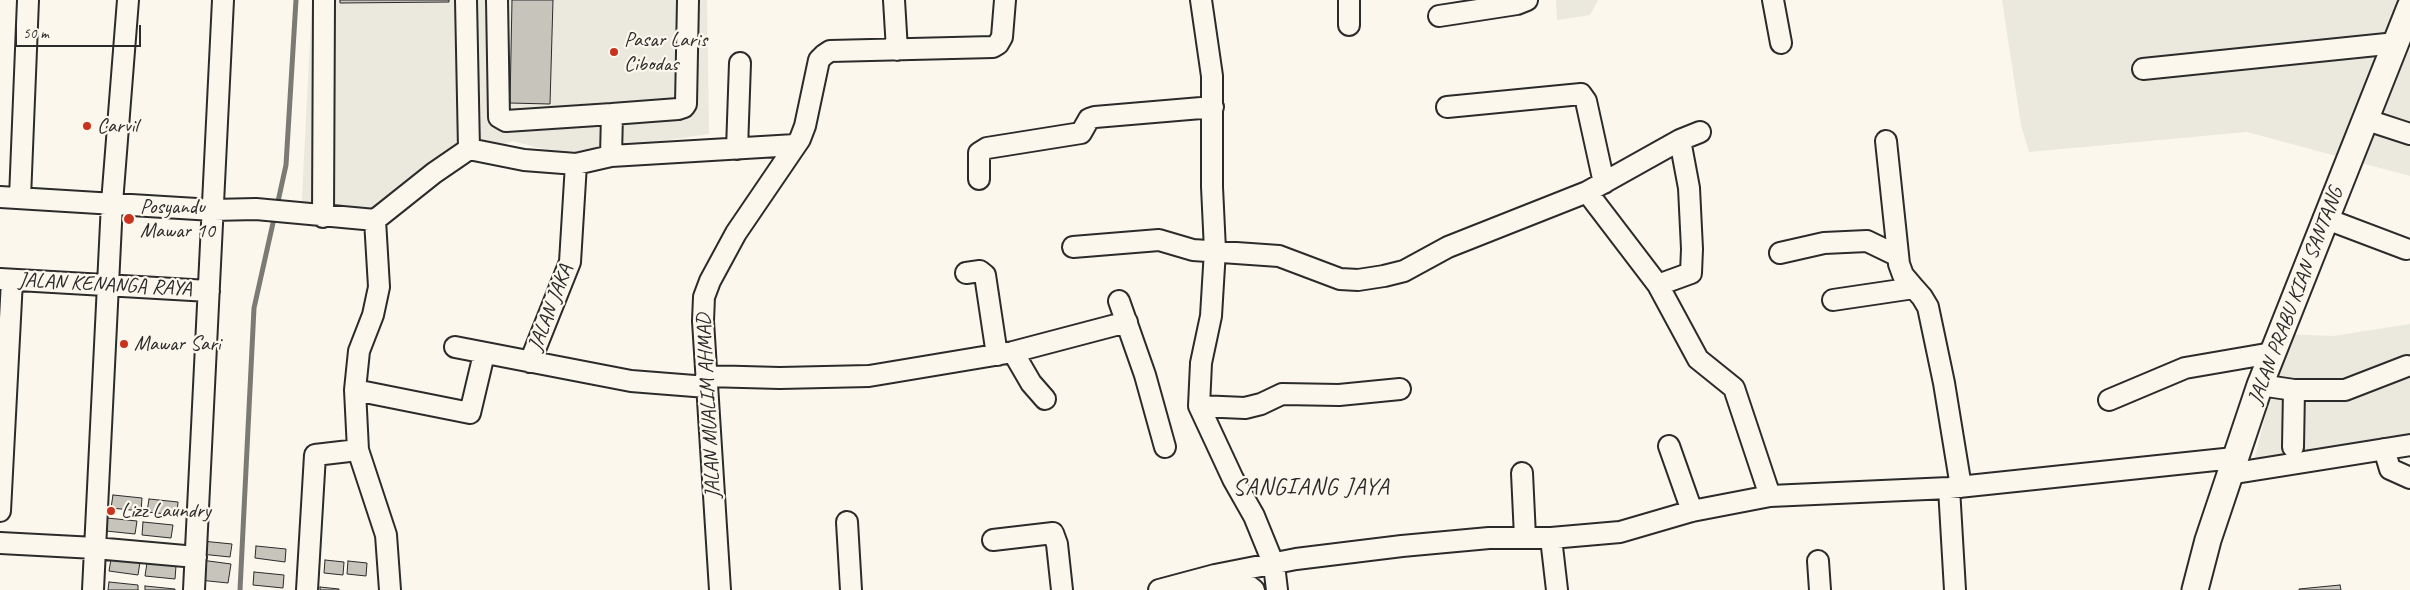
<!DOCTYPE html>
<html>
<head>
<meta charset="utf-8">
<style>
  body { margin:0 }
  #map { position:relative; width:2410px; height:590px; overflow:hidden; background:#fbf7ec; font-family:Caveat,sans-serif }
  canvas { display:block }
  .scale { position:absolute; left:15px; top:25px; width:126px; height:22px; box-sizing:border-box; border:2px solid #2b2b2b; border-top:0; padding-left:6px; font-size:15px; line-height:18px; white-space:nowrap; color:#2b2b2b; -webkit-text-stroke:4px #fbf7ec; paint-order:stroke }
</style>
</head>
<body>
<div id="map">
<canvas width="2410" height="590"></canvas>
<div class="scale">50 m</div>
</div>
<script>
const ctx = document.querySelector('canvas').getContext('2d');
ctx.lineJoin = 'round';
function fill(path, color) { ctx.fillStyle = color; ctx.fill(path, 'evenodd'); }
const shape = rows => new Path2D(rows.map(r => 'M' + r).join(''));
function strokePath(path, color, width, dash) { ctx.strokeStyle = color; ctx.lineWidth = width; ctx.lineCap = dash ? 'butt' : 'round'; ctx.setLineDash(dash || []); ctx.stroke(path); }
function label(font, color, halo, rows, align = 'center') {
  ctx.font = font + ' Caveat,sans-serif'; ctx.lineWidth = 4.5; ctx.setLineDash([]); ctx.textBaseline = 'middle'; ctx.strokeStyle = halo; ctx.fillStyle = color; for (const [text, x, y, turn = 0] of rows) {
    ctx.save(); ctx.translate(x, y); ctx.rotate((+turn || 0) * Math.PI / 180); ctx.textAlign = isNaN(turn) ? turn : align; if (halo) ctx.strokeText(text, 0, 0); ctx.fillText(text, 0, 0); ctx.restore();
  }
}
const built = shape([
  [312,0,707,0,709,134,566,155,513,141,476,153,384,223,301,216],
  [1556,0,1598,0,1590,15,1557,20],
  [2002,0,2410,0,2410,176,2247,132,2029,152,2021,125],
  [2410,324,2410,437,2308,456,2255,458,2285,334,2333,336]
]);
const stream = shape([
  [277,206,286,165,296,0],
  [240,590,254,308,275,214]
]);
const building = shape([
  [340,0,449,0,449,2,340,3,340,0],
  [512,0,553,0,550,104,510,103,512,0],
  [113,495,142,498,141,511,111,508,113,495],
  [149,499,178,502,177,515,147,512,149,499],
  [107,518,137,521,135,534,106,531,107,518],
  [143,522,173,525,171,538,142,535,143,522],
  [202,541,232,544,230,557,201,554,202,541],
  [256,546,286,549,285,562,255,558,256,546],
  [111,559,140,562,138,575,109,571,111,559],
  [201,560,231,564,228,583,199,580,201,560],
  [325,560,344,562,343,575,324,573,325,560],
  [348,561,367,563,366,576,347,574,348,561],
  [147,563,176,566,175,579,145,576,147,563],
  [254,572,284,575,283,588,253,585,254,572],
  [109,582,138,585,138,590,108,590,109,582],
  [2340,585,2341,590,2299,590,2299,589,2340,585],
  [145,586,175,589,175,590,145,590,145,586],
  [320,587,339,589,339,590,320,590,320,587]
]);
const minor = shape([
  [497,0,499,117,506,121,612,114,611,156],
  [894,0,897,50],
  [1201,0,1212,76,1212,187,1215,250,1211,316,1201,363,1199,406,1233,479,1254,516,1274,565,1277,590],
  [1773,0,1781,43],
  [1439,16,1517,4,1527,0],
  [1349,25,1349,0],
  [2143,69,2396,43],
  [1447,107,1581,94,1586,101,1604,183],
  [612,114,678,109,684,107,686,104,688,0],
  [2367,120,2410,134],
  [1886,141,1899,264,1903,275,1914,288],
  [469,149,524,160,576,164,611,156,795,145],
  [737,149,740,63],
  [979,179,979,153,987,148,1081,133,1089,119,1095,117,1213,107],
  [1587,192,1658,285,1698,359,1734,388,1770,496],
  [0,197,213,210,256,209,375,220],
  [20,198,28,0],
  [323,217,324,0],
  [2324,218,2406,249],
  [1073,247,1159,240,1193,250,1279,256,1340,279,1358,280,1384,276,1404,271,1448,247,1587,192,1680,140,1700,132],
  [1780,253,1824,243,1867,241,1898,256],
  [966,273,980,271,985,275,997,355],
  [0,279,209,291],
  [1658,285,1691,273,1692,249,1689,188,1680,140],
  [1833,300,1914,288,1922,297,1928,307,1944,383,1961,487],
  [1119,301,1145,375,1165,447],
  [455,347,631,381,707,387],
  [1013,352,1031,383,1045,399],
  [530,362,570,262,576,164],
  [706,376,780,378,869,376,1013,352,1127,322],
  [2260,385,2294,390,2345,390,2407,366],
  [355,390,470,413,484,354],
  [2109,400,2185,368,2272,353],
  [1199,406,1245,408,1261,404,1282,394,1339,395,1400,389],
  [1669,446,1692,511],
  [2293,447,2294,390],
  [2384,449,2390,469,2410,478],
  [1522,473,1525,537],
  [2229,474,2410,445],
  [1949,488,1955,590],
  [0,511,12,280],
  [847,522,851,590],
  [1551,538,1557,590],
  [993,540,1053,533,1057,544,1062,590],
  [0,543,95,548,196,557],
  [1818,561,1820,590],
  [93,590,112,203,128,0],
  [194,590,223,0],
  [307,590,315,455,358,450],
  [390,590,386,535,358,450,355,390,359,351,373,315,379,287,375,220,434,173,469,149,466,0],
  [720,590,703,321,704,297,710,281,736,233,800,139,805,126,819,60,824,55,830,51,993,47,998,44,1002,37,1005,0],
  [1159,590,1215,575,1296,559,1402,546,1489,538,1551,538,1620,532,1692,511,1770,496,1949,488,2234,458],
  [1207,590,1208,588,1249,586,1254,590]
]);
const major = shape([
  [2195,590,2208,540,2260,385,2410,7]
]);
const markers = [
  [614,52,5,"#c8321e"],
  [87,126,5,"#c8321e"],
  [129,219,6,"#c8321e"],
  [124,344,5,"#c8321e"],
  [111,511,5,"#c8321e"]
];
const poiNames = [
  ["Pasar Laris",624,40],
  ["Cibodas",624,64],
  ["Carvil",97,126],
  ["Posyandu",140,207],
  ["Mawar 10",140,231],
  ["Mawar Sari",134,344],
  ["Lizz Laundry",121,511]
];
const streetNames = [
  ["JALAN KENANGA RAYA",105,285,3],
  ["JALAN PRABU KIAN SANTANG",2296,296,-69],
  ["JALAN JAKA",551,308,-69],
  ["JALAN MUALIM AHMAD",709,406,-93]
];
const quarterNames = [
  ["SANGIANG JAYA",1311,488]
];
fill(built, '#ebe8de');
strokePath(stream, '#7b7a75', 5);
fill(building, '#c7c4bc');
strokePath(building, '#2b2b2b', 1);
strokePath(minor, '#2b2b2b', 24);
strokePath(major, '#2b2b2b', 29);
strokePath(minor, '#fbf7ec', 20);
strokePath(major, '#fbf7ec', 25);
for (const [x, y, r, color] of markers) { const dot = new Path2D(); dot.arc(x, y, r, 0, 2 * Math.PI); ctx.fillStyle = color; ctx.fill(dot); strokePath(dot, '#fbf7ec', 2); }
label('21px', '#2b2b2b', '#fbf7ec', poiNames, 'left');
label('21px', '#2b2b2b', '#fbf7ec', streetNames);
ctx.letterSpacing = '1px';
label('24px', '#2b2b2b', '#fbf7ec', quarterNames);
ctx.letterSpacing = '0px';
</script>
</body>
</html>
